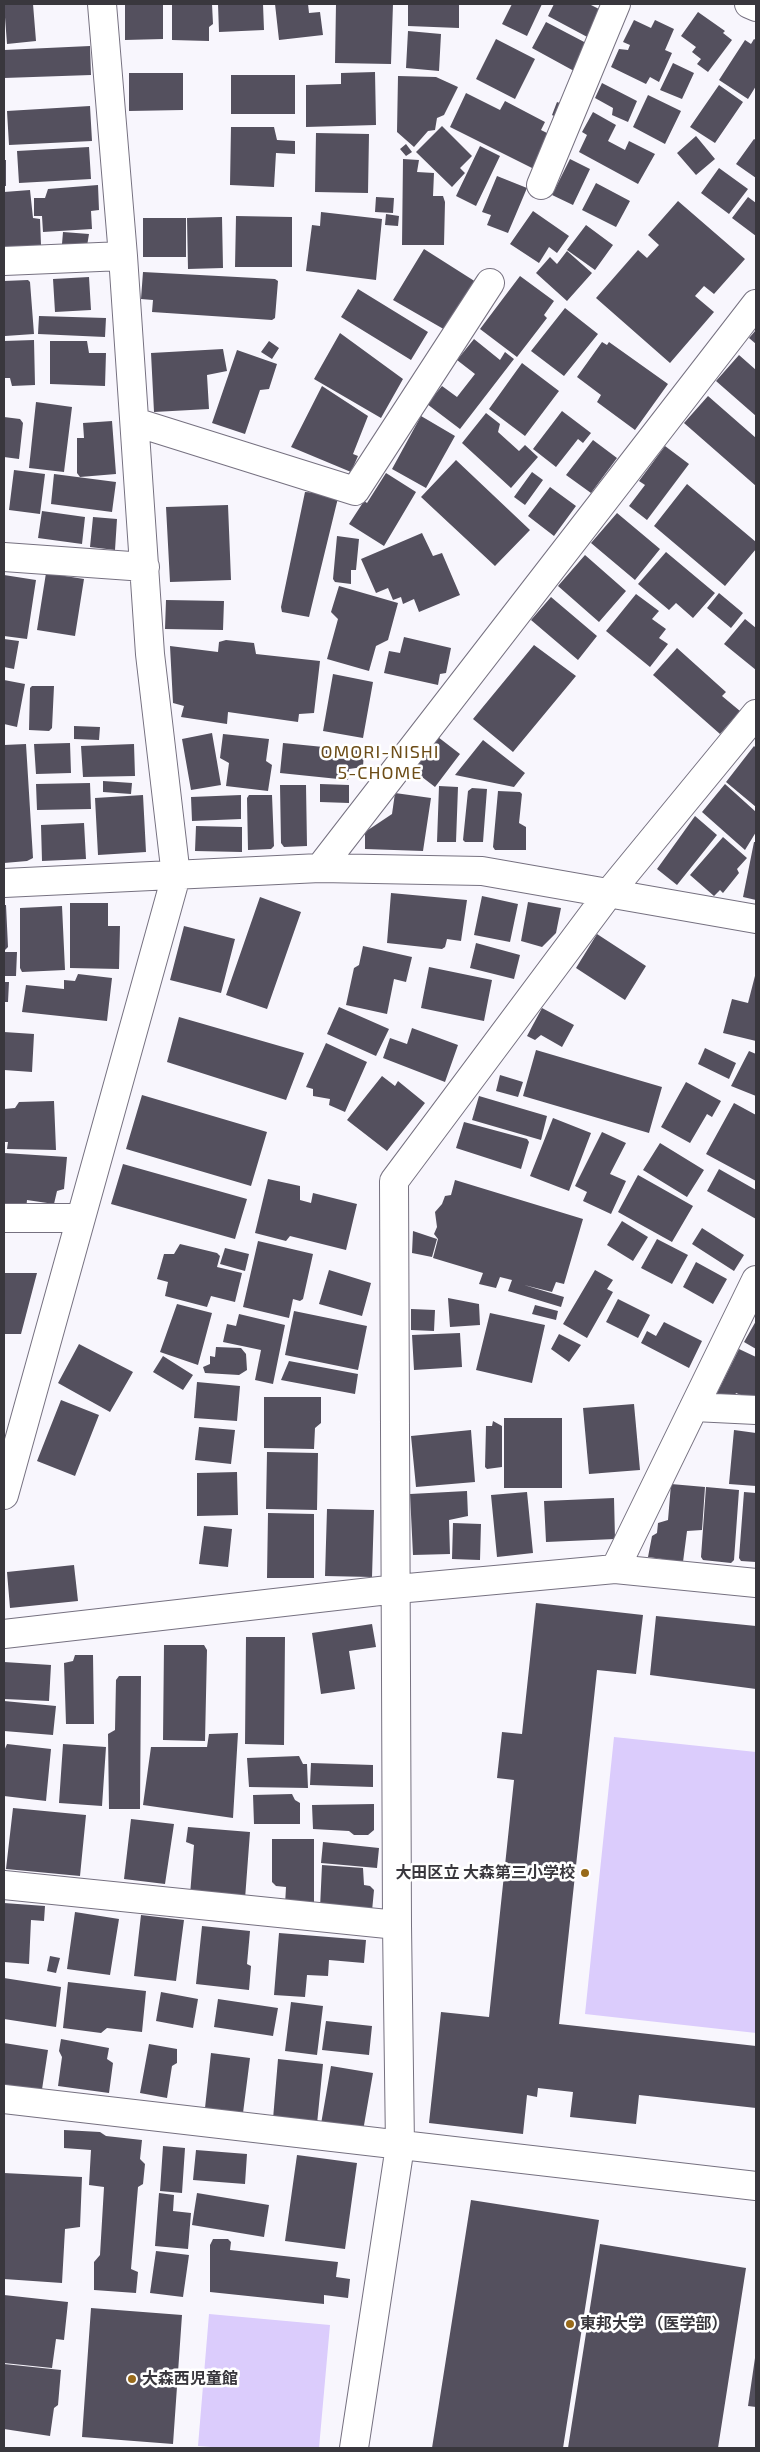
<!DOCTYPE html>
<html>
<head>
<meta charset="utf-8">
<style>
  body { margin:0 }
  #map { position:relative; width:760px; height:2452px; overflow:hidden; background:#f8f6fd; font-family:"Exo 2",sans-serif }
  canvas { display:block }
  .frame { position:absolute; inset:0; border:5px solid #39373d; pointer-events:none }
</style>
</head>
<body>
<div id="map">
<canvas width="760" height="2452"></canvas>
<div class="frame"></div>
</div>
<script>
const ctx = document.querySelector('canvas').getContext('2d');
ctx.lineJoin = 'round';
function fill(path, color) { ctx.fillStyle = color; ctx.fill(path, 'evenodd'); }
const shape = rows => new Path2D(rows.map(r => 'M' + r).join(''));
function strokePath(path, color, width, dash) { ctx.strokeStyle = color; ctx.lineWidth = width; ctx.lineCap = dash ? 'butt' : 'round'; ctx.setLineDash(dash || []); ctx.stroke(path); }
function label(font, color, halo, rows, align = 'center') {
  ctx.font = font + ' "Exo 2","Noto Sans JP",sans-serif'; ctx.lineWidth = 5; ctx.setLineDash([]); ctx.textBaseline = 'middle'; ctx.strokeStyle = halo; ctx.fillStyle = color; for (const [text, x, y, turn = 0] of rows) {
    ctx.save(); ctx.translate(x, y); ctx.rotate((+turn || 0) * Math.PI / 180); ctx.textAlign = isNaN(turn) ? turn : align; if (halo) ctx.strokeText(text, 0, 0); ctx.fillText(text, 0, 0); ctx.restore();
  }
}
const green = shape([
  [614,1737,756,1752,756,2033,585,2014],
  [209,2314,330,2325,319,2448,224,2448,198,2446]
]);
const building = shape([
  [4,4,33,4,36,41,7,44],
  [125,4,163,4,163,39,125,40],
  [172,4,212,4,213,24,209,27,209,41,172,40],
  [218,4,263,4,264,30,219,32],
  [275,4,308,4,309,13,320,12,323,35,279,40],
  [336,4,393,4,391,64,335,63],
  [408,4,459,4,459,28,408,26],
  [512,4,542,4,527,36,502,24],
  [554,4,589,4,605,12,591,39,548,16],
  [698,12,725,31,723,33,732,40,708,72,697,64,701,59,692,52,696,47,681,36],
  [634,20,651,28,655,20,674,29,665,50,672,53,659,82,650,77,646,84,611,67,619,49,628,50,630,45,623,42],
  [546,22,588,44,574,71,532,48],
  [408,31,441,34,439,71,406,68],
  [496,39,535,59,515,99,476,79],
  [754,39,756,40,756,86,748,99,719,80,745,40,751,44],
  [90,46,91,75,4,78,4,50],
  [673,63,694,73,682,99,660,90],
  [375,72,376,125,306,127,306,85,341,84,341,73],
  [129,73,183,73,183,110,129,111],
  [231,75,295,75,295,114,231,114],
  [398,76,436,77,458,87,444,115,437,118,435,130,428,131,414,147,397,132],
  [602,83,637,101,628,122,612,115,613,108,595,98],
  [719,85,743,102,715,143,690,127],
  [466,93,500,110,505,101,545,122,541,130,551,135,534,169,450,127],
  [648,95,681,111,665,144,633,127],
  [557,102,565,105,560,119,552,115],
  [90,106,92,141,9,145,7,111],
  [593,112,616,125,608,141,625,150,629,141,655,154,638,184,579,152,587,135,582,132],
  [442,126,472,156,460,168,465,173,452,187,416,152],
  [231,127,274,127,277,140,295,141,295,154,276,153,274,187,230,185],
  [316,133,369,134,368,193,315,192],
  [696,136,715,159,696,175,677,153],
  [754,139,756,140,756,178,736,164],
  [406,144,412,152,406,156,400,149],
  [480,146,500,156,476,206,456,196],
  [89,147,91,179,19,183,17,151],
  [403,159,419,160,417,172,434,173,433,196,443,196,445,202,444,245,402,245],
  [570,159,590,169,573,205,552,195],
  [4,160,6,160,6,186,4,186],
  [719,168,748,189,729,214,701,193],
  [497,176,527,188,508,233,487,225,491,215,482,212],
  [596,183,630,201,616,227,582,210],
  [98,185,99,210,91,211,92,229,43,232,42,216,34,216,34,198,45,198,48,189],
  [30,190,33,218,40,219,41,245,4,248,4,192],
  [376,197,394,198,393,213,375,212],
  [748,197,756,203,756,236,732,218],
  [678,201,745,259,714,294,704,286,695,296,714,312,670,363,596,298,638,250,647,258,659,245,648,235],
  [533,211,569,236,557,253,549,247,539,263,510,244],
  [321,212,382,219,376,280,306,271,312,225,320,226],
  [386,214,399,216,398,226,385,225],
  [236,216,292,217,292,267,235,267],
  [222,217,223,268,188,269,187,218],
  [143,218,186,218,186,257,143,257],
  [586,225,613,245,595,270,567,250],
  [63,232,89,234,87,246,62,244],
  [424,249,476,282,447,331,393,300],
  [567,251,592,273,567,301,536,273,550,257,557,264],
  [143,272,275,279,278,281,275,318,272,320,152,312,153,300,141,299],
  [520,276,554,301,544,315,547,318,517,357,480,329],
  [89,277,91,310,55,312,53,279],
  [28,280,30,282,34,334,5,336,4,281],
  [358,289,428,332,411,360,341,317],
  [565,308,598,334,564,376,531,351],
  [39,316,106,318,105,337,38,334],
  [756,330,756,344,749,338],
  [340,333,403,379,381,418,314,379],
  [474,339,500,360,505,352,514,359,460,429,427,404,442,386,457,397,475,374,457,360],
  [34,340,35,385,12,386,10,378,4,378,4,341],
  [50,341,87,341,89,353,106,353,105,386,50,384],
  [269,341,279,348,272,359,261,352],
  [602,342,607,345,609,342,668,384,635,430,597,402,601,395,577,377],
  [223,349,227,371,207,375,209,409,154,412,151,353],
  [237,350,277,364,269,389,260,390,245,434,212,423],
  [739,355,756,370,756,416,716,381],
  [522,363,559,391,525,436,489,409],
  [322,386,368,416,353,454,358,456,351,472,291,447],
  [708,396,756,438,756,486,684,423],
  [36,402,72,407,64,472,29,468],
  [562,411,591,433,583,443,578,439,556,467,533,449],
  [486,413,500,424,498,432,519,451,525,445,538,457,511,488,462,443],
  [421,416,455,436,426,488,392,469],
  [4,417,20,419,23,423,19,459,4,457],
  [112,421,116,474,80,477,77,473,77,438,84,438,83,423],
  [593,440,617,458,591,493,566,475],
  [665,446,689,464,647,520,629,506,645,485,639,481],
  [456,460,530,530,495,566,421,497],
  [14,470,45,474,40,514,9,510],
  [532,472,543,480,525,505,514,497],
  [386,473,416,492,384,546,349,524,364,501,367,503],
  [54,474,116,482,112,512,51,504],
  [687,484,756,542,756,549,725,586,654,526],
  [550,487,576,506,554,536,528,516],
  [305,492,336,494,338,498,309,617,282,612,281,607],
  [228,505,231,580,170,582,166,507],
  [42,511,85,517,82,544,38,538],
  [617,513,660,549,635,580,591,543],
  [93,517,117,519,115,550,90,547],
  [422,533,433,556,442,553,460,595,419,612,414,599,403,604,401,597,393,600,388,588,376,593,361,559],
  [337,536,359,539,356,570,351,570,351,584,335,582,333,579],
  [666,552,715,593,693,618,676,603,669,610,638,584],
  [585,555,626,591,599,622,558,586],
  [46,573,84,579,75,636,37,630],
  [4,575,36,580,27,639,4,636],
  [339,586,398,603,388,640,376,646,369,671,327,659,338,619,331,612],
  [719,593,743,613,731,628,707,608],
  [636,594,659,611,652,619,666,629,659,638,668,644,650,667,606,631],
  [551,597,597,636,578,660,531,620],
  [166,600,224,601,223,630,165,629],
  [745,619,756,628,756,670,724,644],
  [404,637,451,648,446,673,440,674,438,685,384,673,389,651,400,653],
  [4,639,19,641,14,669,4,667],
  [226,640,254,643,256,654,320,661,314,713,299,714,298,722,228,712,227,724,181,717,184,706,173,703,170,646,218,652,219,642],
  [534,645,576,676,513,752,473,719],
  [677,648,726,692,722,696,740,711,720,734,653,675],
  [333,674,373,682,363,738,323,731],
  [4,680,25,684,17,727,4,724],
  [32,686,54,686,52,728,49,731,29,730,30,688],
  [74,726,100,727,99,740,74,739],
  [212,733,221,785,191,790,182,739],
  [223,734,269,739,266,761,272,765,268,791,226,786,229,763,220,758],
  [438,737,460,754,435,787,413,770],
  [483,740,525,773,514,787,455,775],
  [70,743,71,773,36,774,34,744],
  [283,743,364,751,363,767,349,769,348,780,280,773],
  [26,744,33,858,27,861,4,863,4,745],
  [134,744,135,776,83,777,81,746],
  [754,746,756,748,756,807,726,782],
  [103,781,132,783,131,794,103,792],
  [90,783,91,809,37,810,36,784],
  [320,784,349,785,349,803,320,802],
  [725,784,756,812,756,832,745,850,702,812],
  [280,785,306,785,307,846,284,847,281,843],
  [439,786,458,787,456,842,437,842],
  [472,788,487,789,483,842,465,842,463,840,468,791],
  [498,791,520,792,522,794,519,823,526,827,526,850,495,850,493,847],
  [395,793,431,798,423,851,365,849,365,832,392,814],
  [143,795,146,852,98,855,95,798],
  [241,795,241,819,192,821,191,797],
  [249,795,272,795,274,846,271,849,248,850,247,798],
  [695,816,717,835,677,885,657,869],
  [84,823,86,859,42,861,41,825],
  [196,826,242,827,242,852,195,851],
  [723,837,747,858,737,869,739,873,723,893,720,890,714,896,690,875],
  [754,842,756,842,756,900,743,897],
  [391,893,467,900,461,941,447,939,445,947,442,949,387,943],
  [482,896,518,904,510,942,474,935],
  [260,897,301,912,267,1009,226,995],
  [528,902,561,908,556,933,542,947,521,941],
  [70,903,108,903,108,926,120,926,119,969,70,968],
  [4,905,6,905,8,947,4,951],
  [62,906,65,970,22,972,20,968,20,908],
  [184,926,235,939,221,993,170,980],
  [597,934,646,966,625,1000,576,968],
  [476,943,520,955,514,979,470,968],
  [363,946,412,957,406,982,394,979,387,1014,346,1005,354,968,359,965],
  [4,952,17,952,16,976,4,976],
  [429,967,492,980,484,1021,421,1008],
  [756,972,756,1041,723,1033,732,999,748,1003],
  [78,974,112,978,107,1021,22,1012,26,985,64,989,64,980,75,981],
  [4,982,9,982,8,1002,4,1002],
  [339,1007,389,1029,376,1056,327,1034],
  [542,1008,574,1025,562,1047,541,1035,535,1040,527,1036],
  [179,1017,304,1053,286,1100,167,1062],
  [412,1028,458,1045,445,1082,383,1058,390,1038,407,1044],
  [4,1032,34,1034,32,1072,4,1070],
  [326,1043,367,1062,345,1112,329,1105,330,1099,313,1096,313,1089,306,1087],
  [705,1048,736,1063,729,1079,698,1064],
  [536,1050,662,1087,649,1133,523,1096],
  [749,1051,756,1054,756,1096,731,1086],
  [500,1075,523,1082,518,1097,496,1091],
  [382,1076,395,1086,398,1081,425,1103,387,1151,347,1120],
  [686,1082,721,1101,712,1117,707,1114,690,1143,661,1127],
  [142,1095,267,1132,251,1186,126,1149],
  [479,1096,547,1116,541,1140,472,1120],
  [54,1101,56,1150,7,1149,8,1142,4,1142,4,1109,15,1108,19,1102],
  [734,1103,756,1115,756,1181,706,1154],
  [553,1118,591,1133,569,1191,530,1176],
  [464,1122,527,1139,529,1142,521,1169,456,1148],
  [602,1132,626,1143,610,1174,626,1181,611,1214,583,1201,587,1192,575,1186],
  [660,1143,704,1170,687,1197,643,1170],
  [4,1153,67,1157,64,1189,57,1191,54,1204,27,1200,26,1210,4,1210],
  [123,1164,247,1199,235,1239,111,1204],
  [719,1169,756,1190,756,1219,707,1191],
  [638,1175,693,1206,672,1242,618,1212],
  [268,1179,300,1186,300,1200,311,1203,313,1193,357,1204,346,1250,290,1236,286,1241,255,1233],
  [455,1180,583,1219,564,1284,556,1282,552,1292,524,1285,564,1297,561,1307,508,1291,512,1280,500,1277,496,1288,479,1284,483,1273,433,1258,438,1239,434,1234,437,1227,435,1212,442,1204,445,1196,451,1195],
  [622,1221,648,1237,633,1261,607,1245],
  [702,1228,744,1255,734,1271,692,1244],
  [413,1231,437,1239,432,1257,412,1253],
  [657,1239,688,1255,672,1284,641,1268],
  [258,1241,313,1254,303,1299,300,1301,293,1299,289,1318,243,1307],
  [180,1244,217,1253,220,1256,217,1267,242,1273,235,1302,211,1296,207,1307,165,1296,168,1282,157,1279,164,1254,174,1254],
  [225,1248,249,1254,245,1271,220,1264],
  [696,1262,727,1279,713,1304,683,1287],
  [329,1270,371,1283,362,1316,319,1304],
  [595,1270,613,1280,607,1289,613,1292,587,1338,563,1324],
  [4,1273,37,1273,21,1334,4,1334],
  [448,1298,479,1304,480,1325,450,1327],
  [618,1299,650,1315,638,1338,606,1322],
  [177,1304,212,1313,198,1365,160,1352],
  [535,1305,558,1311,556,1320,532,1314],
  [411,1309,435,1310,434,1331,411,1330],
  [294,1311,367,1326,358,1370,285,1355],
  [490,1313,545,1325,532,1383,476,1370],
  [239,1314,285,1325,273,1384,255,1380,261,1350,223,1342,227,1324,236,1326],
  [756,1321,756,1349,744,1342],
  [664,1322,702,1341,689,1368,641,1343,647,1331,656,1336],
  [460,1333,462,1367,414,1370,412,1335],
  [559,1334,581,1345,569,1362,551,1349],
  [79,1344,133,1372,110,1412,58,1383],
  [216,1347,241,1348,246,1354,247,1370,239,1375,205,1373,203,1367,210,1364,210,1356,215,1357],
  [739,1349,756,1357,756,1401,736,1393,731,1404,715,1397],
  [163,1356,193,1375,183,1390,153,1372],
  [289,1361,358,1374,355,1394,281,1380],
  [197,1382,240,1386,237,1421,194,1418],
  [264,1397,321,1397,321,1423,315,1428,314,1449,264,1448],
  [61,1400,99,1415,75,1476,37,1461],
  [634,1404,640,1470,589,1474,583,1408],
  [504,1418,562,1418,562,1488,504,1488],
  [493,1421,502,1426,502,1467,487,1469,485,1467,486,1426,492,1426],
  [199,1427,235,1430,231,1464,195,1460],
  [471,1430,475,1482,416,1487,411,1436],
  [734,1430,756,1433,756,1486,729,1484],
  [267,1452,318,1453,317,1510,266,1509],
  [237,1472,238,1515,197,1516,197,1473],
  [671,1484,705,1487,702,1530,687,1531,683,1562,648,1557,652,1536,657,1533,658,1523,668,1520],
  [706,1487,739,1490,734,1560,731,1563,703,1560,701,1557],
  [467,1491,468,1516,449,1520,450,1554,413,1555,410,1494],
  [527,1492,533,1553,497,1557,491,1495],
  [744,1492,756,1493,756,1562,741,1561,739,1558],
  [614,1498,615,1539,546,1542,544,1501],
  [327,1509,374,1510,372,1577,325,1576],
  [268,1513,314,1514,314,1578,267,1578],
  [453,1523,481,1524,480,1560,452,1559],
  [204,1526,232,1529,228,1567,199,1564],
  [74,1565,78,1601,10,1608,7,1572],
  [536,1603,643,1615,636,1674,597,1670,559,2024,756,2046,756,2108,639,2095,636,2124,570,2117,573,2092,538,2088,537,2097,527,2095,523,2134,429,2123,441,2012,489,2017,514,1780,497,1778,502,1732,522,1734],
  [656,1616,756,1626,756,1689,650,1675],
  [372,1624,376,1647,349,1651,355,1689,321,1694,312,1633],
  [246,1637,285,1637,284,1745,245,1744],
  [164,1645,204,1645,207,1650,205,1741,163,1740],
  [75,1655,93,1655,94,1724,66,1724,64,1663,73,1661],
  [4,1662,51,1665,49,1701,4,1699],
  [119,1676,141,1676,140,1809,109,1809,108,1734,115,1730,116,1680],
  [4,1701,56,1706,53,1735,4,1731],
  [238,1733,233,1818,143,1805,151,1747,207,1747,209,1734],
  [7,1744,51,1749,46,1801,4,1796,4,1751],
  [63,1744,106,1747,102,1806,59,1803],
  [299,1756,303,1764,307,1764,308,1788,249,1787,247,1758],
  [311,1763,373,1765,373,1787,310,1785],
  [292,1794,295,1800,300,1803,300,1824,254,1824,253,1795],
  [374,1804,374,1830,368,1835,354,1835,349,1831,313,1829,312,1805],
  [13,1808,86,1815,80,1876,6,1869],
  [131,1819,174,1824,165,1884,124,1879],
  [188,1827,250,1832,245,1899,190,1895,194,1845,186,1842],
  [272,1839,314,1839,314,1904,285,1905,286,1887,276,1886,272,1882],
  [323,1842,379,1848,377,1868,321,1863],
  [322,1865,363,1868,364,1885,370,1886,374,1890,372,1911,320,1908],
  [4,1903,45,1906,44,1921,31,1920,29,1964,4,1962],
  [75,1912,119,1919,110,1975,67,1969],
  [141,1915,184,1920,176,1981,134,1976],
  [202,1926,250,1931,247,1964,251,1966,249,1990,196,1984],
  [279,1933,366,1940,364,1963,329,1960,328,1976,307,1975,305,1997,274,1995],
  [50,1956,60,1958,56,1973,47,1971],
  [4,1978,61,1987,56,2027,4,2019],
  [68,1982,146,1991,142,2032,107,2028,101,2033,63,2028],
  [161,1992,198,1999,193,2028,156,2021],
  [218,1999,278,2008,273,2036,214,2027],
  [291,2002,323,2006,317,2055,285,2051],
  [326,2021,372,2026,369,2055,322,2050],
  [61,2039,109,2048,107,2059,113,2063,109,2093,58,2086,62,2057,59,2051],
  [4,2043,48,2050,41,2096,4,2091],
  [149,2044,177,2049,177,2063,172,2066,167,2098,140,2093],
  [211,2053,250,2058,243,2113,205,2108],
  [278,2059,323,2064,317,2124,273,2119],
  [331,2066,373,2073,363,2131,321,2124],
  [64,2130,100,2132,106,2136,142,2140,140,2159,145,2164,143,2184,138,2187,131,2269,138,2272,136,2293,94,2290,94,2262,100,2255,104,2187,89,2185,91,2150,64,2148],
  [163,2146,185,2148,182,2193,160,2191],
  [196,2150,247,2154,245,2184,193,2180],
  [297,2155,357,2163,345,2249,285,2241],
  [4,2173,82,2177,80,2227,65,2229,62,2283,4,2279],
  [159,2193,174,2195,173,2211,191,2213,188,2249,155,2246],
  [197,2193,269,2205,264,2237,192,2225],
  [471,2200,599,2220,563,2448,432,2448],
  [213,2239,228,2239,231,2242,230,2250,338,2262,336,2277,350,2279,348,2298,324,2295,324,2304,210,2292,210,2245],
  [600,2244,746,2268,718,2448,568,2448],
  [156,2251,189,2255,183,2297,150,2293],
  [4,2295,68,2302,64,2340,56,2339,52,2368,4,2363],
  [91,2308,182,2315,173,2444,82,2437],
  [755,2358,756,2358,756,2407,748,2406],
  [4,2364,61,2370,58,2405,54,2408,50,2436,4,2429]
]);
const minor = shape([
  [749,4,756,7],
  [541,185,616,4],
  [4,261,123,256],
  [135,422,355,491,490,283],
  [4,557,145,567],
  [320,868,756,304],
  [4,883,320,868,482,871,756,919],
  [4,1218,81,1218],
  [694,1407,756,1410],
  [4,1495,176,876,150,654,123,256,102,4],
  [615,1569,756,1280],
  [4,1634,397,1589,615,1569,756,1583],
  [4,1885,397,1925],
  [4,2099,756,2186],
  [354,2448,400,2146,397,1925,394,1181,609,893,756,714]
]);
const markers = [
  [585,1873,5,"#986a1a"],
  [570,2324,5,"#986a1a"],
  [132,2379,5,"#986a1a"]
];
const poiNames = [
  ["大田区立 大森第三小学校",575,1873,"right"],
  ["東邦大学 （医学部）",580,2324],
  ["大森西児童館",142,2379]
];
const neighbourhoodNames = [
  ["OMORI-NISHI",380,752],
  ["5-CHOME",380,773]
];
fill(green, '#dbccfc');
fill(building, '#54505e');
strokePath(minor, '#767180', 30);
strokePath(minor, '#fff', 28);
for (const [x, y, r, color] of markers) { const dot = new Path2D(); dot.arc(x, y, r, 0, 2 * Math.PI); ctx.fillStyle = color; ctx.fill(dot); strokePath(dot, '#fff', 2); }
label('bold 16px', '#39373d', '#fff', poiNames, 'left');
ctx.letterSpacing = '1px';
label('18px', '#6d4d18', '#fff', neighbourhoodNames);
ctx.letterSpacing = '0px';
</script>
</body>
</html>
